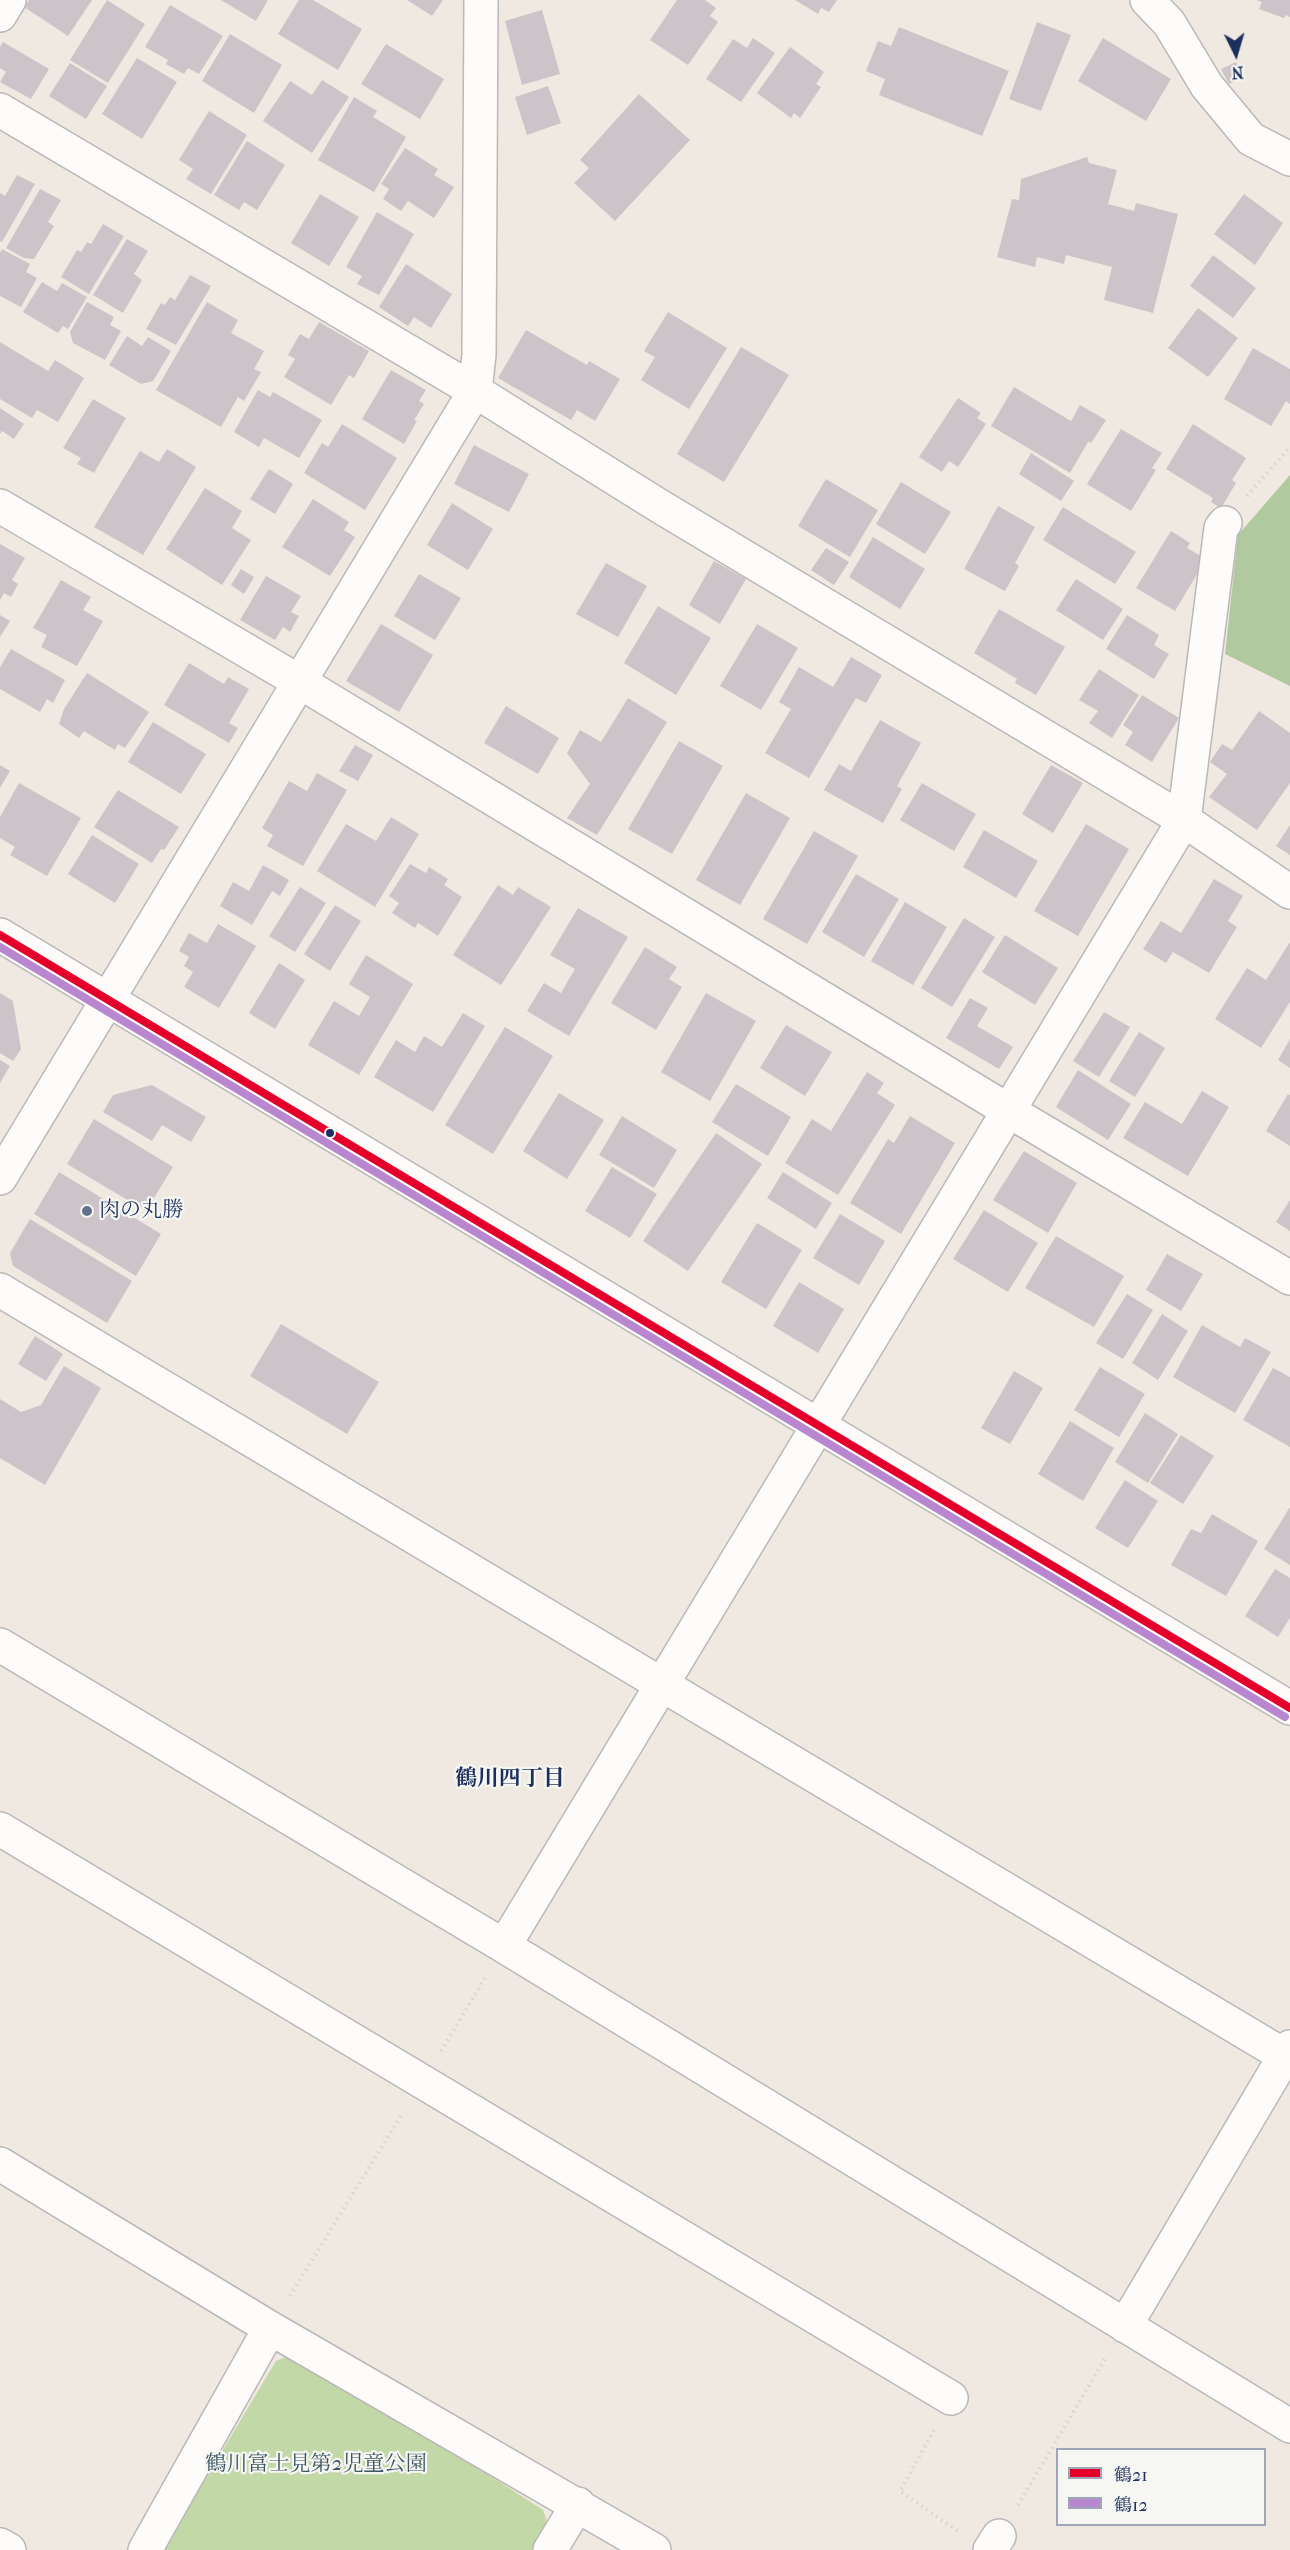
<!DOCTYPE html>
<html>
<head>
<meta charset="utf-8">
<style>
  body { margin:0 }
  #map { position:relative; width:1290px; height:2550px; overflow:hidden; background:#efe9e1; font-family:"IM FELL French Canon","Noto Serif JP",serif }
  canvas { display:block }
  .legend { position:absolute; left:1056px; top:2448px; width:210px; height:78px; box-sizing:border-box; background:#f6f6f2; border:2px solid #9ea6b7; margin:0; padding:8px 10px; list-style:none; font-size:18px; color:#1b2f5e }
  .legend li { display:flex; align-items:center; gap:12px; height:30px }
  .legend b { width:30px; border:2px solid #9ea6b7 }
  .north { position:absolute; left:1206px; top:24px; width:60px; height:60px; -webkit-text-stroke:4px #f6f6f2; paint-order:stroke; rotate:175deg; font-size:16px; font-weight:700; line-height:24px; text-align:center; color:#1b2f5e }
  .north::after { content:''; display:block; margin:auto; width:21px; height:27px; background:#1b2f5e; clip-path:polygon(50% 0,100% 100%,50% 72%,0 100%) }
</style>
</head>
<body>
<div id="map">
<canvas width="1290" height="2550"></canvas>
<ul class="legend">
<li><b style="height:8px;background:#e4002b"></b>鶴21</li>
<li><b style="height:8px;background:#b987cf"></b>鶴12</li>
</ul>
<div class="north">N</div>
</div>
<script>
const ctx = document.querySelector('canvas').getContext('2d');
ctx.lineJoin = 'round';
function fill(path, color) { ctx.fillStyle = color; ctx.fill(path, 'evenodd'); }
const shape = rows => new Path2D(rows.map(r => 'M' + r).join(''));
function strokePath(path, color, width, dash) { ctx.strokeStyle = color; ctx.lineWidth = width; ctx.lineCap = dash ? 'butt' : 'round'; ctx.setLineDash(dash || []); ctx.stroke(path); }
function label(font, color, halo, rows, align = 'center') {
  ctx.font = font + ' "IM FELL French Canon","Noto Serif JP",serif'; ctx.lineWidth = 4.5; ctx.setLineDash([]); ctx.textBaseline = 'middle'; ctx.strokeStyle = halo; ctx.fillStyle = color; for (const [text, x, y, turn = 0] of rows) {
    ctx.save(); ctx.translate(x, y); ctx.rotate((+turn || 0) * Math.PI / 180); ctx.textAlign = isNaN(turn) ? turn : align; if (halo) ctx.strokeText(text, 0, 0); ctx.fillText(text, 0, 0); ctx.restore();
  }
}
const green = shape([
  [298,2352,543,2510,550,2530,538,2550,163,2550,276,2361]
]);
const forest = shape([
  [1290,475,1290,686,1225,654,1238,535]
]);
const building = shape([
  [29,0,92,0,68,36,24,7],
  [107,0,145,24,108,83,70,60],
  [221,0,268,0,256,21],
  [299,0,313,0,362,29,338,70,278,34],
  [407,0,443,0,432,16],
  [677,0,705,0,716,8,710,16,718,22,688,65,650,40],
  [795,0,837,0,829,12,821,8,818,14],
  [1256,0,1290,0,1290,17,1286,15,1284,18,1259,9,1262,2],
  [170,5,223,36,199,74,188,68,184,74,166,64,168,60,145,47],
  [542,10,560,74,522,85,505,21],
  [1037,22,1071,35,1041,111,1009,99],
  [899,27,1009,71,982,136,879,95,885,79,866,71,878,41,891,46],
  [230,34,282,65,254,113,202,81],
  [753,38,775,53,741,102,706,79,733,39,747,48],
  [1103,38,1171,79,1146,121,1078,81],
  [3,42,49,69,31,99,0,82,6,72,0,68,0,47],
  [386,44,444,79,420,119,361,84],
  [790,47,824,72,816,84,821,87,800,118,794,113,791,118,757,93],
  [137,58,177,82,142,139,102,114],
  [1236,62,1243,77,1229,84,1221,69],
  [70,63,107,86,86,119,49,96],
  [322,80,349,97,312,153,263,121,290,81,312,95],
  [548,86,561,123,527,135,515,97],
  [639,94,690,140,615,221,574,183,589,168,580,160],
  [354,97,377,111,373,117,406,137,374,192,318,160],
  [209,111,247,135,211,194,186,179,193,169,179,160],
  [247,141,285,165,257,210,244,202,239,210,214,195],
  [405,148,438,169,434,175,454,187,434,218,408,201,401,211,383,199,389,189,381,184],
  [1087,157,1089,163,1117,170,1108,204,1134,211,1136,203,1178,214,1153,313,1104,300,1112,267,1066,255,1064,264,1037,257,1035,267,997,257,1012,199,1019,200,1021,179],
  [17,175,35,184,2,242,0,241,0,193,5,196],
  [40,189,61,200,48,222,54,226,34,259,24,258,6,248],
  [320,194,359,217,329,266,291,243],
  [1244,194,1283,223,1255,265,1214,234],
  [377,212,414,234,379,295,357,284,362,276,346,267],
  [103,224,124,236,89,294,61,277,77,250,81,252,87,242,91,244],
  [127,239,148,251,134,274,142,280,123,313,93,295],
  [2,249,30,264,26,272,37,278,21,307,0,296,0,253],
  [1213,255,1256,288,1233,318,1190,286],
  [406,264,452,294,431,328,414,317,408,326,379,307],
  [190,275,211,286,176,345,146,329,161,303,165,305,170,297,175,300],
  [42,282,57,291,62,283,87,297,68,329,63,326,58,333,23,312],
  [87,302,114,317,110,325,121,331,105,360,73,343,70,332],
  [207,302,238,320,231,333,264,351,254,369,261,372,244,401,238,397,221,427,156,390],
  [1198,308,1238,338,1208,377,1168,348],
  [668,312,727,348,689,409,641,380,655,357,644,351],
  [319,322,369,351,354,378,349,375,331,405,284,377,295,359,288,355,300,334,309,339],
  [526,330,587,365,589,361,620,379,595,421,577,410,571,420,498,378],
  [127,336,142,346,148,337,171,351,153,381,141,384,109,365],
  [0,342,48,371,55,360,84,378,58,422,37,410,32,418,0,399],
  [741,347,789,375,724,482,677,454],
  [1253,348,1290,369,1290,404,1286,401,1271,426,1224,399],
  [391,370,426,390,419,401,424,404,414,420,417,421,404,444,362,419],
  [1014,387,1071,421,1080,405,1106,420,1091,443,1088,442,1070,473,991,426],
  [258,390,270,397,273,392,322,420,299,458,264,438,259,447,234,432],
  [958,398,981,413,977,418,986,424,958,467,949,461,942,472,919,457],
  [93,399,126,418,94,473,77,464,81,458,63,448],
  [0,408,24,424,14,439,2,431,0,434],
  [342,424,397,458,365,510,304,473,322,443,328,447],
  [1193,424,1246,458,1232,480,1236,483,1221,508,1211,502,1213,498,1166,469],
  [1121,429,1162,453,1152,468,1156,470,1131,511,1087,484],
  [474,445,529,474,509,512,454,484],
  [167,449,196,467,143,555,94,527,140,451,159,462],
  [1031,453,1074,481,1061,501,1019,474],
  [269,469,293,484,275,514,250,499],
  [826,479,878,510,850,557,798,526],
  [901,482,951,512,925,554,876,524],
  [205,488,242,511,232,528,251,540,222,585,166,549],
  [313,499,349,522,344,530,355,537,330,576,282,547],
  [452,503,493,529,468,570,427,545],
  [998,506,1035,527,1015,563,1019,566,1005,591,964,569],
  [1063,507,1136,552,1115,584,1043,540],
  [1171,531,1190,543,1187,548,1206,559,1175,611,1136,588],
  [873,537,925,569,900,609,849,577],
  [0,544,25,558,12,580,18,584,11,597,4,593,0,600],
  [826,548,849,562,834,585,811,570],
  [714,561,746,579,720,624,689,605],
  [606,563,647,586,618,637,576,614],
  [241,569,254,577,244,594,231,585],
  [419,574,461,598,435,640,394,616],
  [266,576,301,596,291,612,299,616,290,632,283,627,275,640,240,620],
  [1076,579,1123,609,1103,640,1056,610],
  [61,580,91,597,83,610,103,621,77,666,41,647,47,635,33,628],
  [658,606,711,638,676,695,624,663],
  [999,609,1065,647,1036,695,1015,683,1017,679,974,653],
  [0,615,10,621,0,637],
  [1127,615,1159,635,1154,645,1169,654,1154,679,1106,649],
  [381,624,433,655,399,712,346,681],
  [757,624,798,648,761,710,720,686],
  [11,649,65,680,53,703,47,699,40,712,0,689,0,667],
  [851,657,882,675,866,703,856,698,809,778,765,753,791,709,779,702,799,667,833,687],
  [189,663,224,684,228,677,249,689,229,723,238,728,229,743,164,705],
  [1099,669,1139,695,1112,738,1089,723,1098,711,1079,700],
  [87,673,149,712,125,748,118,744,115,750,84,731,79,738,59,724,64,709],
  [1142,695,1179,718,1152,762,1125,745,1133,732,1123,725],
  [628,698,667,722,597,835,567,818,590,784,567,753,580,730,601,742],
  [506,706,559,738,538,774,484,743],
  [1259,711,1290,733,1290,783,1257,830,1209,797,1227,774,1210,762,1222,744,1232,750],
  [880,720,921,743,897,786,902,789,883,823,824,790,839,764,851,771],
  [153,722,206,754,181,794,128,762],
  [679,741,723,766,672,854,628,829],
  [355,745,373,755,358,781,339,771],
  [0,765,10,771,0,788],
  [1051,765,1083,783,1053,833,1022,814],
  [317,773,347,790,303,866,267,846,273,835,262,828,289,781,307,791],
  [19,783,81,818,47,876,10,855,15,847,0,838,0,817],
  [922,783,976,814,954,851,900,820],
  [118,790,179,827,164,850,161,849,152,863,94,827],
  [746,793,790,818,740,905,696,880],
  [391,817,419,834,375,907,317,871,346,824,376,841],
  [1086,824,1129,849,1078,936,1034,911],
  [1290,825,1290,855,1276,846],
  [984,830,1038,861,1016,898,963,867],
  [814,831,858,856,807,944,763,919],
  [92,835,139,864,115,903,68,874],
  [410,864,426,873,429,867,448,879,444,885,462,897,438,936,418,923,415,928,392,913,399,903,389,896],
  [263,865,289,880,280,896,272,891,252,925,220,906,233,882,249,891],
  [856,874,899,899,864,957,822,932],
  [1214,879,1243,896,1228,921,1237,927,1209,973,1173,952,1166,963,1143,949,1161,921,1181,933],
  [498,885,513,895,518,887,551,907,501,985,453,955],
  [300,887,326,903,295,952,269,936],
  [905,902,947,927,913,985,871,961],
  [335,905,361,921,330,971,304,954],
  [578,908,628,937,569,1036,527,1011,544,983,561,993,575,969,550,955],
  [964,918,995,937,952,1007,921,988],
  [218,924,256,946,219,1008,184,987,193,972,184,966,189,957,179,951,189,933,207,943],
  [1005,935,1058,968,1035,1005,982,972],
  [1290,942,1290,1002,1261,1048,1215,1019,1247,968,1266,980],
  [645,947,677,967,669,979,682,987,656,1030,611,1003],
  [366,955,413,984,359,1075,308,1045,334,1001,359,1016,370,997,349,984],
  [279,963,305,980,275,1029,249,1013],
  [0,993,13,1001,21,1049,13,1061,0,1053],
  [706,993,756,1021,710,1101,661,1072],
  [970,998,988,1008,977,1026,1013,1047,999,1069,946,1038],
  [1104,1012,1130,1027,1099,1077,1073,1061],
  [463,1013,485,1026,433,1112,374,1077,396,1040,415,1052,424,1036,442,1047],
  [786,1025,832,1052,805,1096,760,1068],
  [505,1027,553,1056,493,1154,445,1125],
  [1139,1032,1165,1048,1135,1097,1109,1081],
  [1290,1039,1290,1068,1278,1060],
  [0,1060,10,1066,0,1083],
  [1078,1070,1131,1104,1108,1140,1056,1107],
  [867,1072,884,1083,877,1093,895,1105,838,1195,785,1163,812,1119,831,1131],
  [736,1084,791,1117,768,1156,712,1122],
  [152,1085,206,1117,191,1142,162,1125,152,1141,103,1112,113,1095],
  [1202,1091,1229,1107,1188,1176,1123,1138,1145,1102,1182,1124],
  [559,1093,604,1120,567,1179,523,1151],
  [1288,1094,1290,1095,1290,1146,1266,1131],
  [622,1116,677,1150,654,1188,599,1155],
  [910,1116,955,1143,901,1234,850,1203,888,1139,894,1143],
  [94,1119,173,1167,146,1211,67,1164],
  [716,1133,762,1164,688,1271,643,1241],
  [1024,1151,1077,1183,1048,1233,993,1200],
  [612,1167,657,1194,630,1238,585,1211],
  [59,1172,161,1234,136,1276,34,1214],
  [783,1172,832,1203,816,1229,767,1198],
  [1290,1200,1290,1231,1276,1222],
  [984,1210,1038,1243,1008,1292,953,1259],
  [840,1214,885,1241,859,1285,813,1258],
  [30,1219,132,1281,107,1323,13,1266,10,1253],
  [757,1223,802,1250,766,1309,721,1282],
  [1056,1236,1124,1276,1094,1327,1025,1288],
  [1167,1254,1203,1274,1181,1311,1146,1290],
  [799,1282,844,1309,818,1353,773,1326],
  [1127,1294,1153,1310,1123,1359,1096,1343],
  [1162,1314,1188,1331,1158,1380,1132,1363],
  [281,1324,379,1382,347,1434,250,1376],
  [1202,1325,1240,1347,1245,1338,1271,1352,1235,1413,1173,1377],
  [35,1336,63,1354,46,1381,18,1364],
  [64,1366,101,1388,45,1485,0,1458,0,1399,21,1412,41,1405],
  [1100,1367,1145,1394,1119,1437,1074,1410],
  [1273,1368,1290,1377,1290,1447,1243,1420],
  [1014,1371,1043,1388,1010,1444,981,1428],
  [1145,1413,1178,1434,1148,1483,1115,1462],
  [1070,1421,1114,1448,1083,1501,1038,1474],
  [1181,1435,1214,1456,1183,1504,1150,1483],
  [1125,1480,1158,1501,1128,1548,1095,1528],
  [1290,1507,1290,1565,1264,1549],
  [1212,1514,1258,1541,1226,1596,1171,1565,1191,1529,1201,1533],
  [1275,1569,1290,1578,1290,1618,1278,1637,1245,1616]
]);
const path = shape([
  [1247,496,1290,447],
  [441,2051,485,1978],
  [290,2296,402,2114],
  [934,2430,900,2491,959,2532],
  [1018,2505,1106,2357]
]);
const minor = shape([
  [1147,0,1169,23,1207,86,1251,139,1290,159],
  [0,15,9,0],
  [0,110,475,391,661,507,1184,820,1290,892],
  [0,506,300,682,1009,1111,1290,1278],
  [0,935,1290,1708],
  [0,1178,475,391,479,355,481,0],
  [0,1290,1290,2059],
  [0,1645,504,1946,1290,2426],
  [0,1829,951,2398],
  [504,1946,1184,820,1221,528,1225,523],
  [0,2164,270,2328,654,2550],
  [1125,2326,1290,2047],
  [0,2545,9,2550],
  [145,2550,270,2328],
  [550,2550,578,2504],
  [990,2550,999,2536]
]);
const bus1 = shape([
  [0,935,1290,1708]
]);
const bus2 = shape([
  [0,947,1285,1717]
]);
const markers = [
  [330,1133,5,"#1b2f5e"],
  [87,1211,6,"#65708c"]
];
const poiNames = [
  ["肉の丸勝",99,1211]
];
const parkNames = [
  ["鶴川富士見第2児童公園",316,2465]
];
const neighbourhoodNames = [
  ["鶴川四丁目",510,1780]
];
fill(green, '#c2d8a7');
fill(forest, '#b1c99e');
fill(building, '#cdc4c9');
strokePath(minor, '#bab8b8', 36);
strokePath(path, '#d6d5d6', 4, [1.5, 4.5]);
strokePath(minor, '#fdfcfa', 33);
strokePath(bus1, '#e4002b', 8);
strokePath(bus2, '#b987cf', 8);
for (const [x, y, r, color] of markers) { const dot = new Path2D(); dot.arc(x, y, r, 0, 2 * Math.PI); ctx.fillStyle = color; ctx.fill(dot); strokePath(dot, '#f6f6f2', 2); }
label('21px', '#1b2f5e', '#f6f6f2', poiNames, 'left');
label('21px', '#3c5664', '#f6f6f2', parkNames);
label('bold 22px', '#1b2f5e', '#f6f6f2', neighbourhoodNames);
</script>
</body>
</html>
